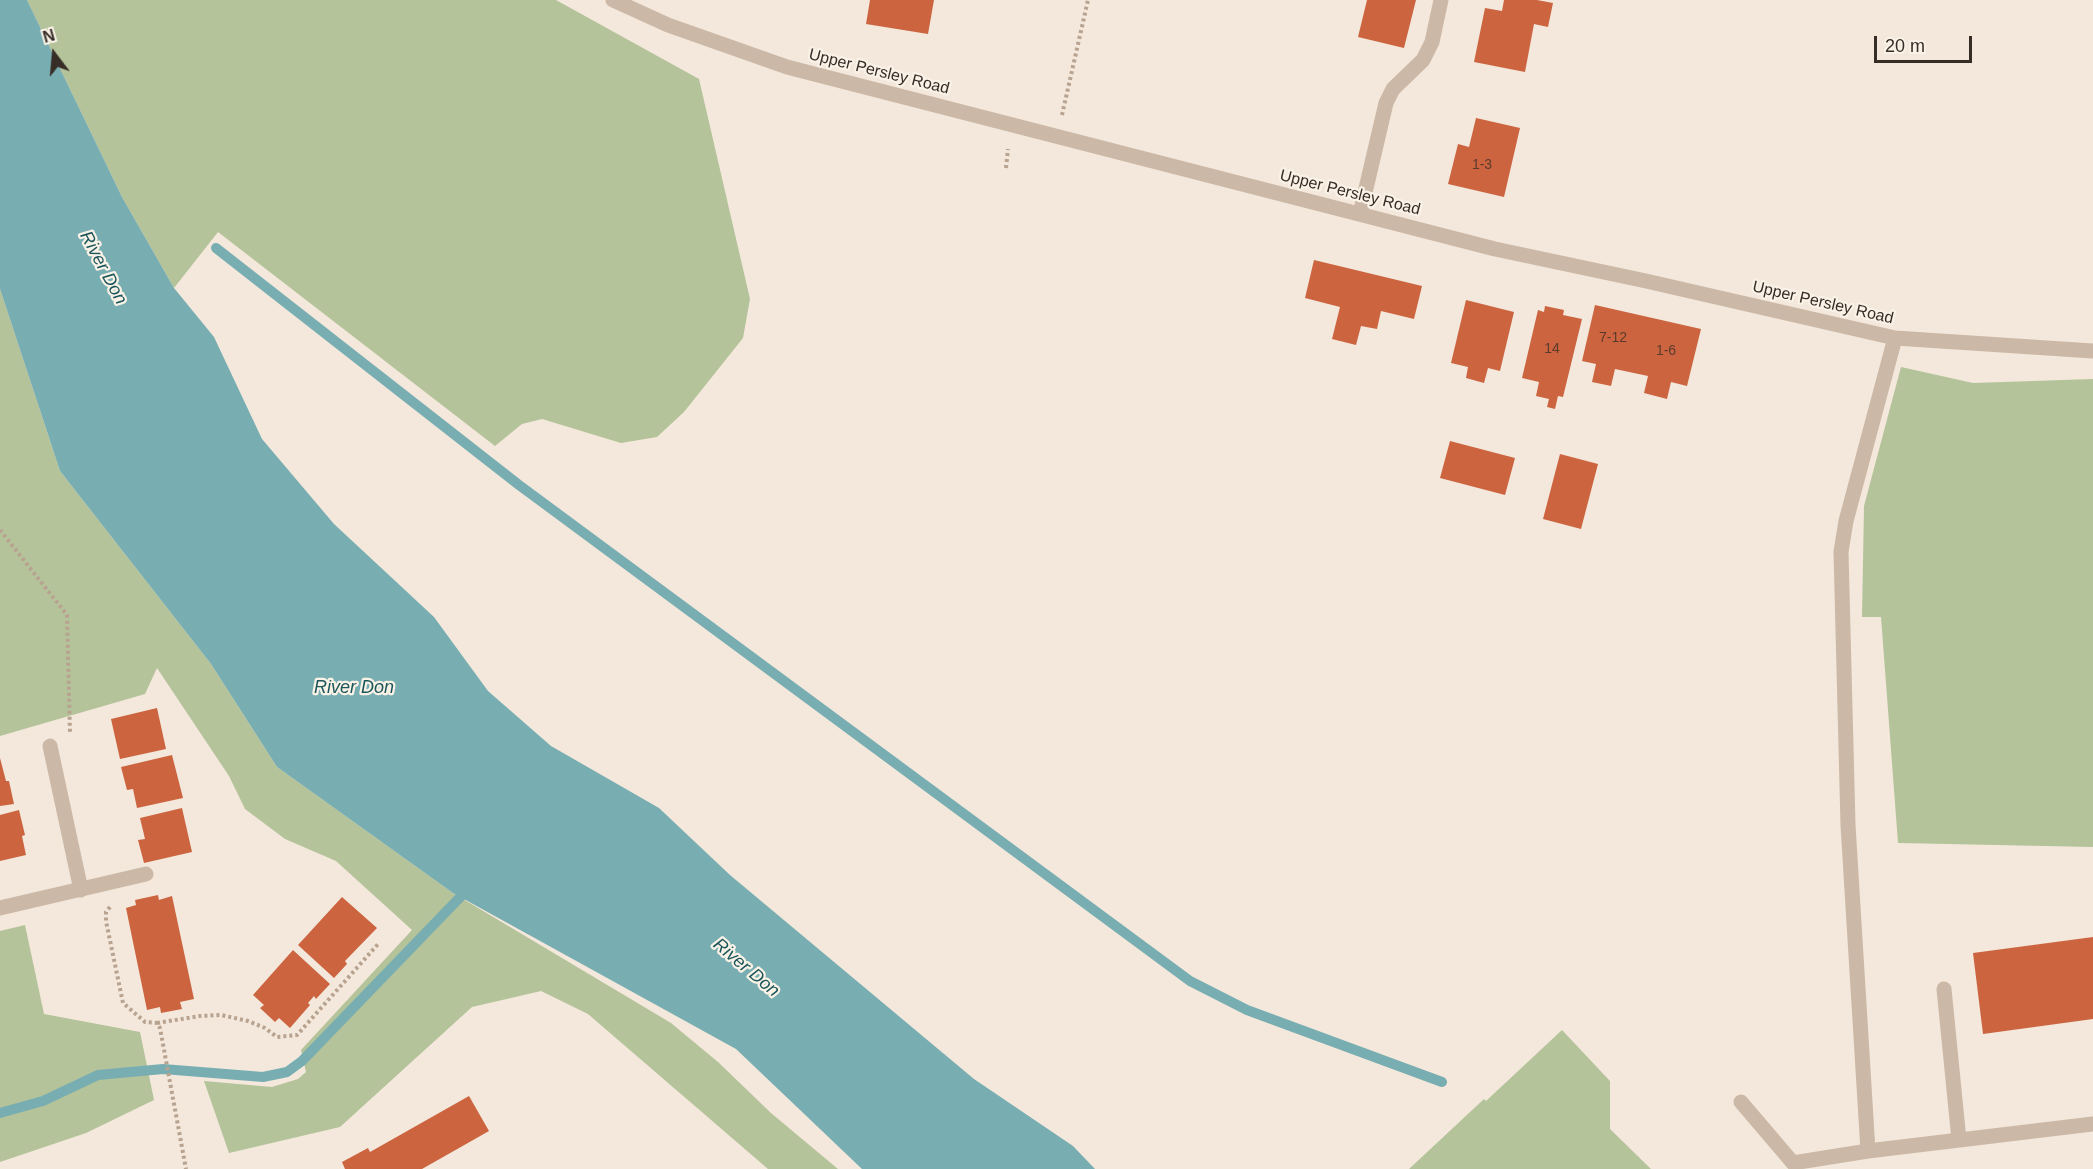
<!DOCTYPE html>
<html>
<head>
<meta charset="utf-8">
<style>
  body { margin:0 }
  #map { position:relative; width:2093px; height:1169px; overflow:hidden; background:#f3e8db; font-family:Helvetica,sans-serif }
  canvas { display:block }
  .north { position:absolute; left:24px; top:24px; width:60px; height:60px; -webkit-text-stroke:4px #faf2e7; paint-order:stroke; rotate:344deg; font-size:16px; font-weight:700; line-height:24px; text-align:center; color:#372d27 }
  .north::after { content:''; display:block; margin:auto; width:21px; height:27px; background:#372d27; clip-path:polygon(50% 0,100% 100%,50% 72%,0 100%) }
  .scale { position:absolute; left:1874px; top:36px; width:98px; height:27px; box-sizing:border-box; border:3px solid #372d27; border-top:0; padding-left:8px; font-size:18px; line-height:21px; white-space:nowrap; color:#372d27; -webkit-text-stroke:4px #faf2e7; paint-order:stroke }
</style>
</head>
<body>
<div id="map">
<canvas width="2093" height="1169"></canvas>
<div class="north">N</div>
<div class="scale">20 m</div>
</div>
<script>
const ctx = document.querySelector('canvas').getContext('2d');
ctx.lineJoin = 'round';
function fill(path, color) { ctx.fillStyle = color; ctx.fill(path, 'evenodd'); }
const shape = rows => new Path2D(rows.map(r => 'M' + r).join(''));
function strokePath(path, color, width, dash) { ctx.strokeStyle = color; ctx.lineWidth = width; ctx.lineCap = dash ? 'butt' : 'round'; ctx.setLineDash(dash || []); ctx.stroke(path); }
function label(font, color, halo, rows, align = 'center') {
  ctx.font = font + ' Helvetica,sans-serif'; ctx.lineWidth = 4.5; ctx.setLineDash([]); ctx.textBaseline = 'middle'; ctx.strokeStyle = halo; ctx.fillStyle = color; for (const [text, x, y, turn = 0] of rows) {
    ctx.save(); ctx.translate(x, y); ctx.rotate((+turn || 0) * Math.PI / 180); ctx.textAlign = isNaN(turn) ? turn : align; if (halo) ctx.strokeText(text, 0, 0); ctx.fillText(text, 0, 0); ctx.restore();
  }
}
const green = shape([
  [27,0,556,0,699,79,750,299,743,338,684,412,657,437,621,443,542,419,522,424,495,446,218,232,174,288,122,197],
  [0,289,60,471,211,664,277,767,453,893,671,1023,718,1062,771,1113,838,1169,768,1169,588,1014,541,991,472,1007,340,1127,229,1153,204,1081,272,1087,298,1079,306,1072,301,1050,412,930,336,861,285,839,245,809,229,776,157,668,145,694,0,736],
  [1901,367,1973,383,2093,379,2093,847,1898,843,1881,617,1862,617,1864,506],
  [25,925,44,1014,140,1032,154,1100,86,1133,0,1162,0,931],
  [1562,1030,1610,1081,1610,1129,1651,1169,1409,1169,1484,1099,1486,1101]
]);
const water = shape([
  [0,0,27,0,122,197,174,288,214,337,262,439,334,524,434,617,488,691,551,746,659,808,730,875,974,1079,1073,1146,1095,1169,862,1169,736,1049,453,893,277,767,211,664,60,471,0,289]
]);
const stream = shape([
  [216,248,519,485,1190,981,1247,1010,1442,1082],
  [0,1113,43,1101,98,1075,163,1069,263,1077,287,1072,302,1061,469,888]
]);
const building = shape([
  [870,0,934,0,928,34,866,24],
  [1367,0,1416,0,1404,48,1358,37],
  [1504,0,1537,0,1553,3,1548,27,1534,24,1525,72,1474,62,1485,8,1502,11],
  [1476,118,1520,128,1504,197,1448,184,1458,144,1469,147],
  [1314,260,1422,286,1414,319,1381,311,1377,329,1361,326,1356,345,1332,339,1340,307,1305,298],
  [1466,300,1514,312,1500,371,1488,368,1484,383,1466,378,1468,367,1451,363],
  [1595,305,1701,329,1687,386,1671,382,1667,399,1644,393,1648,376,1615,369,1611,386,1592,382,1596,364,1582,361],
  [1545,306,1564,310,1563,315,1582,319,1563,397,1558,396,1555,409,1547,407,1549,399,1536,396,1539,382,1522,378,1538,310,1544,312],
  [1450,441,1515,458,1505,495,1440,478],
  [1560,454,1598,464,1581,529,1543,519],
  [157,708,166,749,120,759,111,719],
  [172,755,183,798,137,808,133,789,127,790,121,767],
  [0,758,6,781,9,781,14,804,0,806],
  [182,808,192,852,144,863,138,840,145,839,140,818],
  [19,810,25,835,22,836,26,855,0,861,0,815],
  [158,895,159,900,172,896,194,999,180,1002,182,1009,161,1013,160,1007,147,1010,126,908,136,905,135,900],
  [342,897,377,928,345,961,347,964,334,978,298,945],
  [2093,937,2093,1019,1983,1034,1973,953],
  [293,950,330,984,316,999,314,996,308,1003,310,1005,290,1028,279,1018,275,1022,260,1008,264,1005,253,995],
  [469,1096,489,1131,422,1169,345,1169,342,1162,368,1148,370,1152]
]);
const path = shape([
  [1062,115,1088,0],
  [1006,168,1008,149],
  [0,530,67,615,70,734],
  [110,907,106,912,106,921,123,1003,145,1022,157,1023,160,1028,186,1169],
  [157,1023,200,1016,221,1015,248,1021,265,1028,277,1037,297,1035,379,943]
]);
const minor = shape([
  [613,0,668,25,787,67,1495,249,1646,281,1895,338,2093,351],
  [1360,214,1386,103,1393,89,1423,60,1432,42,1441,0],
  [50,746,81,890],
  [0,908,146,874],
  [1944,989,1959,1140],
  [1741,1102,1793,1163,1868,1151,2093,1124],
  [1868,1151,1848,825,1841,552,1846,521,1895,338]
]);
const numberNames = [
  ["1-3",1482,165],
  ["7-12",1613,338],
  ["14",1552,349],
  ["1-6",1666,351]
];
const streetNames = [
  ["Upper Persley Road",879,72,14],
  ["Upper Persley Road",1350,193,14],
  ["Upper Persley Road",1823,303,13]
];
const waterNames = [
  ["River Don",103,268,62],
  ["River Don",354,688],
  ["River Don",746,968,40]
];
fill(green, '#b4c39a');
fill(water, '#78aeb2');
strokePath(stream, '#78aeb2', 10);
fill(building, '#cc6440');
strokePath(path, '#b8a290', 4, [3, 3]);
strokePath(minor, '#ccb8a6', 15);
label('14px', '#5c3b2d', null, numberNames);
label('16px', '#372d27', '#faf2e7', streetNames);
label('italic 18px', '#1b565b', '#faf2e7', waterNames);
</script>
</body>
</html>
